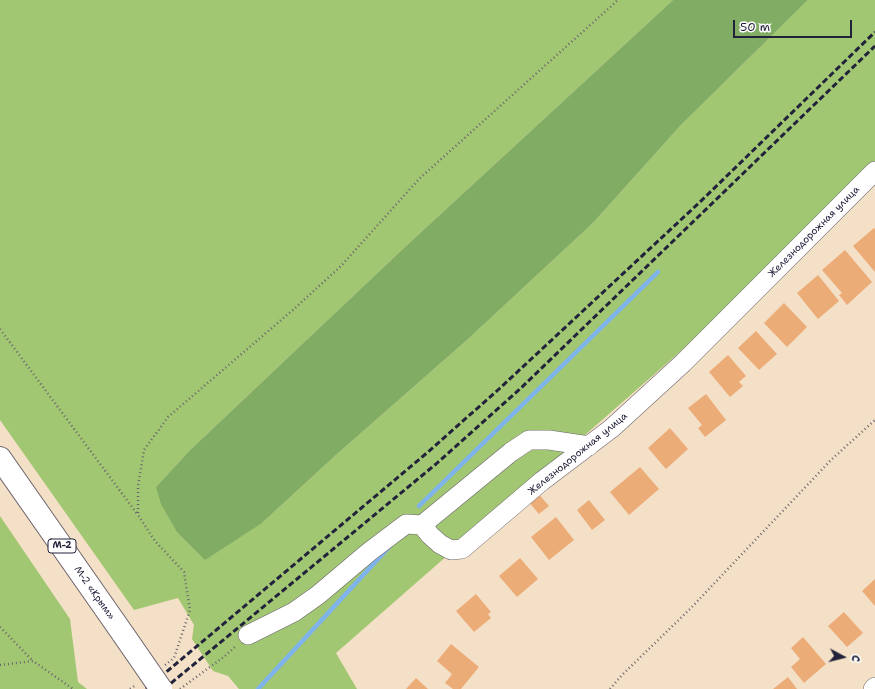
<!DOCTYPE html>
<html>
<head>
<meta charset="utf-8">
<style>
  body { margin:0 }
  #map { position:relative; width:875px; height:689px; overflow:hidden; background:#f4e0c6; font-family:"Shantell Sans",sans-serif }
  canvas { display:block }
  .north { position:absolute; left:823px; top:637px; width:40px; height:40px; -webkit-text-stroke:3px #fff; paint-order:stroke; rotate:97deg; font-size:11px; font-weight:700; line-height:16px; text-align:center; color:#22223b }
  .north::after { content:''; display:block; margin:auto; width:14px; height:18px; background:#22223b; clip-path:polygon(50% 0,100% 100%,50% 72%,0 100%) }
  .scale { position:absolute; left:733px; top:20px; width:119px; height:18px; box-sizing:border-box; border:2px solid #22223b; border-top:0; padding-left:5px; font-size:12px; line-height:14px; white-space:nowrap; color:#22223b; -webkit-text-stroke:3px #fff; paint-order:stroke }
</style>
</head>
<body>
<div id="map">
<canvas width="875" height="689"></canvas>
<div class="north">С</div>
<div class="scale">50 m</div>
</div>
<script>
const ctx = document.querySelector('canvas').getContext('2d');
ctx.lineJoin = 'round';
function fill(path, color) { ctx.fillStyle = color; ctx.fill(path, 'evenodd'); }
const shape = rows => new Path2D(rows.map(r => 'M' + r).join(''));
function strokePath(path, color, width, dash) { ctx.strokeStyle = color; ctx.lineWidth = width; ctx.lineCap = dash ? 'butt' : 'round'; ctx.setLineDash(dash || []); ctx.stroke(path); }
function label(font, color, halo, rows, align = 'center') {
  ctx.font = font + ' "Shantell Sans",sans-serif'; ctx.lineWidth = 4; ctx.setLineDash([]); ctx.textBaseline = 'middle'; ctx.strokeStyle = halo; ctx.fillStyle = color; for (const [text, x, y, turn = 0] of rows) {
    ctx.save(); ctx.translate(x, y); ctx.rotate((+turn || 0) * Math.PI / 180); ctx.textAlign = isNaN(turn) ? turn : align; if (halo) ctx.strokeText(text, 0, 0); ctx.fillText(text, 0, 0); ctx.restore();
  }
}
const green = shape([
  [0,0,673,0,406,246,189,451,156,487,262,523,336,455,467,340,593,223,680,126,808,0,875,0,875,181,336,653,357,689,239,689,228,676,213,671,192,639,194,625,178,598,134,610,0,420],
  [0,516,70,619,78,682,87,689,0,689]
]);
const forest = shape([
  [673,0,808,0,680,126,593,223,467,340,336,455,262,523,205,560,177,532,161,504,156,487,189,451,406,246]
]);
const stream = shape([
  [419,506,658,272],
  [258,689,390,546]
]);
const building = shape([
  [874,228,875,229,875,272,853,246],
  [845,250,872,282,847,305,839,295,842,293,822,270],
  [818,275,839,301,818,319,797,293],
  [784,303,807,327,787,347,764,323],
  [756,331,777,354,759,370,738,348],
  [728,355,746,376,739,382,743,386,730,397,709,372],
  [706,394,726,420,705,437,698,428,702,425,688,408],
  [670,428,688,449,666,469,648,448],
  [640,467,659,489,629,515,610,492],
  [536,491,549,506,539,514,526,499],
  [589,500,605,520,592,530,577,510],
  [556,517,574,540,549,560,531,537],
  [520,558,538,579,517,597,499,576],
  [875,579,875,606,862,591],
  [476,594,491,612,488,614,491,618,474,632,456,611],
  [844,612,863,633,847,647,828,626],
  [803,637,826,664,804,683,791,667,800,659,791,648],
  [451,644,479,667,461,689,453,689,445,683,452,674,437,661],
  [788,677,797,689,773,689],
  [416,678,428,689,406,689]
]);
const path = shape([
  [0,329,138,515],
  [0,627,33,661],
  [0,665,33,661,73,689],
  [165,665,174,658,190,610,184,572,155,541,138,515,138,486,144,450,168,417,294,309,341,266,419,179,618,0],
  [130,689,136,685],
  [180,689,225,656,236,646],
  [610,689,622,675,690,609,831,460,875,420]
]);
const minor = shape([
  [422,525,511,452,529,440,549,440,589,446],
  [248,635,294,612,318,595,369,552,406,524,422,525,430,535,440,544,451,550,462,549,542,481,612,428,683,363,875,171],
  [873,689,875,687]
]);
const trunk = shape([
  [0,458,123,634]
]);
const rail = shape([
  [146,689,428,452,499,389,700,202,875,32],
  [164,689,436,464,521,388,875,46]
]);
const trunkBridge = shape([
  [123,634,161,689]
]);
const shields = [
  [62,546,28]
];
const shieldNames = [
  ["М-2",62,546]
];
const streetNames = [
  ["Железнодорожная улица",814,232,-45],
  ["Железнодорожная улица",578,454,-39],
  ["М-2 «Крым»",94,593,55]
];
fill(green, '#a1c772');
fill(forest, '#80ac64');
strokePath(stream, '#7fb3ec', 4.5);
fill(building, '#ecac78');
strokePath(minor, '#6c646c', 20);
strokePath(trunk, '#6c646c', 24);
strokePath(path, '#6c646c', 2.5, [1, 3]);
strokePath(minor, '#fff', 19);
strokePath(trunk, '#fff', 22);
strokePath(rail, '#22223b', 3, [6, 3]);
strokePath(trunkBridge, '#6c646c', 24, []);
strokePath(trunkBridge, '#fff', 22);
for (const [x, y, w] of shields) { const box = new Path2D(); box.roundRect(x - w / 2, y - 7, w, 14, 3); ctx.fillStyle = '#fff'; ctx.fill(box); strokePath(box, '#22223b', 1); }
label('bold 9px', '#22223b', null, shieldNames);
label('10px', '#22223b', '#fff', streetNames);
</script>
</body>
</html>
